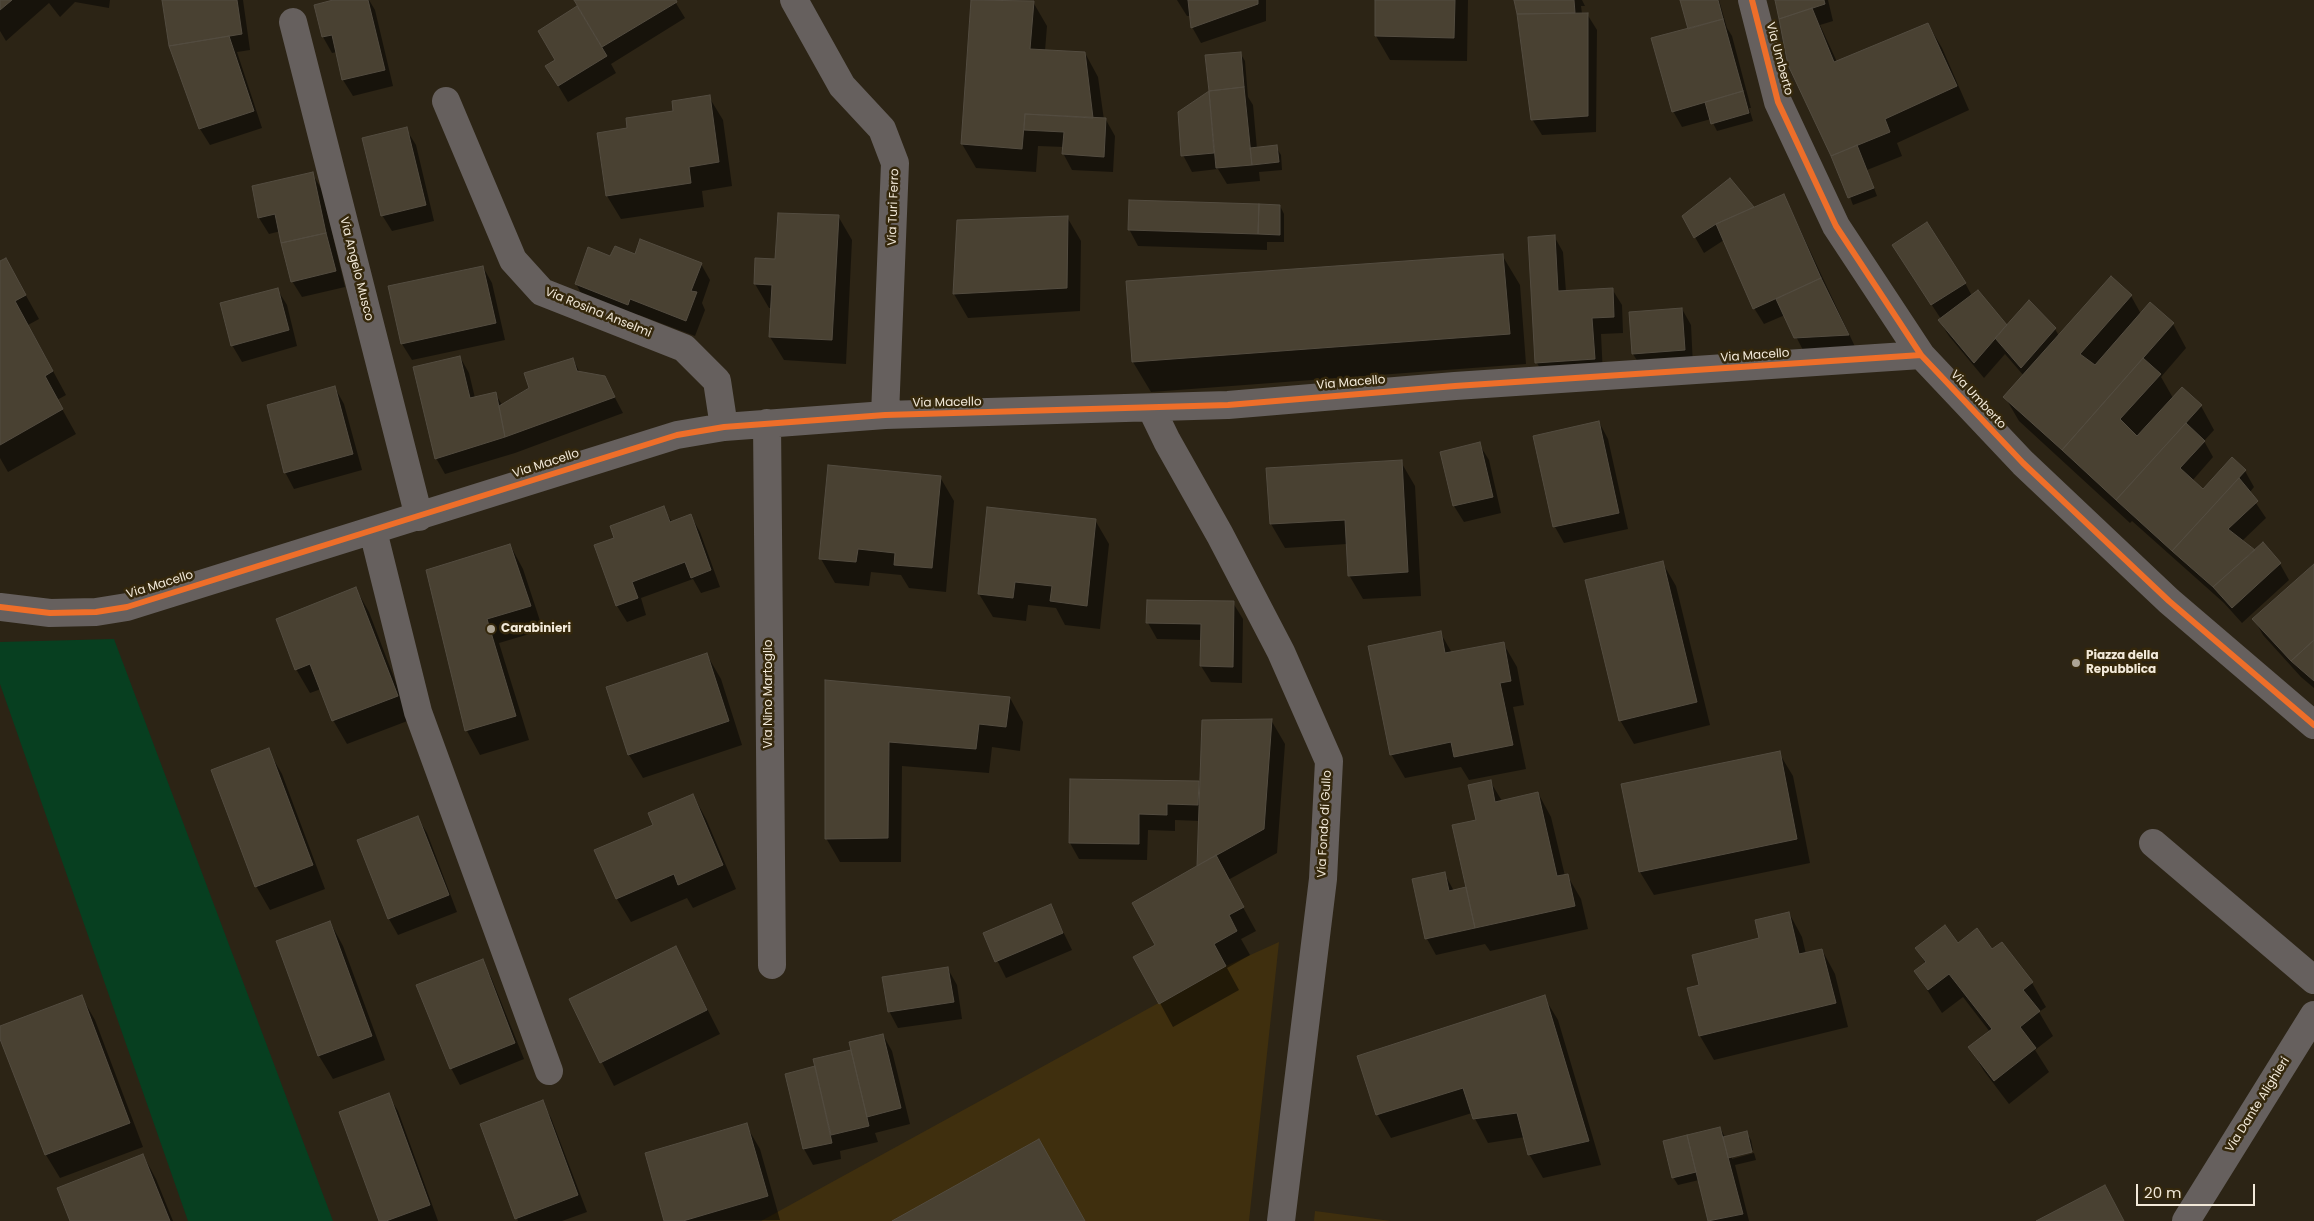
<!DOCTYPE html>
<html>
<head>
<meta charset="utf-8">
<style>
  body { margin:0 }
  #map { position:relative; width:2314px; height:1221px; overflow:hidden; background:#2c2415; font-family:Poppins,sans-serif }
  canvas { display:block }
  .scale { position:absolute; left:2136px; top:1184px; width:119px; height:22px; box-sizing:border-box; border:2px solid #f2e9d9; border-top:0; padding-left:6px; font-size:15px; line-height:18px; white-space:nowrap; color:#f2e9d9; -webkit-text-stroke:4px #35280c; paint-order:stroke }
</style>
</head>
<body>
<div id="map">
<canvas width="2314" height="1221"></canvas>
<div class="scale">20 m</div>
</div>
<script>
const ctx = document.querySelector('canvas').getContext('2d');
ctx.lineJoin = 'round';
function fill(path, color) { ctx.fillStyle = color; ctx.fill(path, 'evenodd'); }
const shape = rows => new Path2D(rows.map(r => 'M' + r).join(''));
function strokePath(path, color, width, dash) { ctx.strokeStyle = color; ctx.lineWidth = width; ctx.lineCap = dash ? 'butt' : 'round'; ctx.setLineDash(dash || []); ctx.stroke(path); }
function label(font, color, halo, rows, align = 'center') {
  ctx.font = font + ' Poppins,sans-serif'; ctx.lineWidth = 5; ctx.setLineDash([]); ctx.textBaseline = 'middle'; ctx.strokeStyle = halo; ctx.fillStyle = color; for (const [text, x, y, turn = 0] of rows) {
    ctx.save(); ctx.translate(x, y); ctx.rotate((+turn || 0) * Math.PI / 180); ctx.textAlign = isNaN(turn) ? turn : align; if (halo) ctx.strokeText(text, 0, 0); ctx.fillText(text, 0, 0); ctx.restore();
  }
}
const built = shape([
  [1279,942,1249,1221,761,1221,1226,966],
  [1315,1211,1391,1221,1314,1221]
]);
const green = shape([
  [114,639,333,1221,188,1221,0,684,0,642]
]);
const shadow = shape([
  [0,0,110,0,109,8,75,2,60,17,49,3,6,41,0,31],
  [163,0,243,0,250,50,237,52,262,128,210,145,200,129,170,45],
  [338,0,369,0,375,10,393,86,353,96,343,80,337,52,332,53,323,37],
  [575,0,674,0,685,18,611,64,616,73,568,102,556,82,556,60,539,31,579,7],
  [972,0,1033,2,1047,26,1045,51,1085,53,1098,77,1104,120,1106,120,1115,136,1113,172,1072,170,1063,153,1064,147,1038,146,1036,172,976,168,962,144],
  [1177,0,1266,0,1266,21,1201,43,1192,27,1191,16,1187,16],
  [1377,0,1468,0,1467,61,1390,60,1376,36],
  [1515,0,1582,0,1585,6,1581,6,1582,14,1587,14,1597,30,1596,132,1542,135,1532,119],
  [1681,0,1719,0,1727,28,1732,36,1751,108,1749,108,1753,121,1717,131,1711,119,1682,127,1673,111,1689,29],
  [1776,0,1828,0,1833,21,1820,25,1837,62,1928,24,1942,48,1969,110,1897,143,1902,156,1867,170,1877,196,1853,205],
  [1240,53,1245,61,1248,97,1253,105,1257,149,1276,147,1281,155,1282,170,1259,172,1260,181,1227,184,1218,169,1192,172,1183,155,1179,112,1210,92],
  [709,97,723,120,732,186,702,191,704,207,621,219,607,196,629,129,675,112],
  [406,129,416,145,434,221,392,231,382,215],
  [312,173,322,190,345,287,302,297,292,281,281,231,269,234,259,218,253,187],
  [1730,180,1754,208,1784,195,1857,351,1805,354,1785,315,1764,324,1754,308,1724,240,1704,253,1683,216],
  [1280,206,1284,214,1284,242,1267,242,1267,250,1138,246,1129,229],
  [838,216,852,240,846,364,784,360,770,337,772,308,769,308,755,284,756,259,777,260],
  [1067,217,1081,241,1080,311,968,318,954,294],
  [1554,236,1563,252,1566,292,1612,289,1622,305,1623,333,1601,334,1603,375,1546,379,1537,363],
  [636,255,701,264,710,280,702,303,705,310,695,336,639,315,637,320,585,300,576,284,611,258],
  [1502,255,1520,285,1526,364,1151,392,1133,362],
  [1903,261,1965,283,1972,296,2007,326,2029,302,2055,329,2059,336,2131,296,2141,314,2173,324,2186,348,2161,377,2173,398,2201,406,2214,430,2204,441,2213,457,2192,481,2203,491,2245,471,2254,487,2249,493,2266,518,2242,541,2255,552,2263,544,2280,564,2289,580,2242,623,2224,603,2132,521,2130,523,2019,421,2005,397,2024,376,2005,354,1984,378,1949,336,1939,320,1941,319],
  [0,262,19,283,39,319,28,325,66,395,57,400,76,434,8,472,0,458],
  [483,267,492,283,505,340,412,360,402,344,390,287],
  [277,289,287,305,297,346,242,362,232,345],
  [1682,309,1691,325,1693,366,1643,370,1633,354],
  [460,357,469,373,475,398,495,393,502,405,573,359,580,373,604,377,623,413,515,453,445,474,436,458],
  [335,388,344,404,362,470,294,489,285,472],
  [1599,422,1608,439,1628,529,1564,543,1555,527,1535,437],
  [1479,444,1489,460,1501,513,1464,522,1454,506,1441,453],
  [1401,462,1415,486,1421,596,1363,599,1349,575,1347,544,1285,548,1271,524],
  [940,477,954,501,946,592,909,588,901,575,871,572,869,586,835,583,821,559],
  [663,508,672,522,691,516,700,532,720,587,701,593,693,579,641,598,646,615,627,622,617,606,595,546,616,538],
  [1095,520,1109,544,1100,629,1065,625,1056,608,1028,605,1026,621,993,617,979,594],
  [510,545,523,569,543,630,499,643,529,740,480,755,467,731,427,571],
  [1662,562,1676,586,1710,725,1634,744,1620,720],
  [2314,565,2314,688,2301,677,2263,635,2254,619],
  [356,589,369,612,410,720,347,744,333,720,321,689,310,693,296,669],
  [1233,603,1243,619,1242,683,1211,682,1201,666,1202,640,1157,639,1148,623],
  [1440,632,1452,653,1503,643,1517,667,1524,705,1513,707,1526,769,1469,780,1461,767,1405,778,1391,754],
  [707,655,721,679,742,745,643,778,629,755],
  [826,681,1010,698,1023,722,1020,751,992,747,989,773,902,766,901,862,840,862,826,838],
  [1271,720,1285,744,1277,853,1228,880,1256,931,1241,939,1250,955,1227,968,1239,990,1173,1027,1160,1003,1157,946,1198,867,1200,821,1175,820,1175,831,1148,830,1147,860,1079,859,1070,843,1071,780,1199,782,1201,787],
  [268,750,282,774,325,889,270,910,256,886],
  [1779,753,1793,776,1810,863,1654,895,1640,872],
  [1490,781,1502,801,1538,793,1551,817,1565,876,1567,875,1581,899,1588,929,1490,951,1485,944,1436,955,1427,939,1444,873,1454,891,1468,893,1478,821],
  [693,795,706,819,736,889,693,908,687,898,631,922,617,899,596,850,655,825],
  [417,817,427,833,457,912,398,935,389,919,359,841],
  [1050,905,1072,950,1006,978,984,934],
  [1789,913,1802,937,1806,954,1822,950,1835,974,1848,1027,1714,1060,1700,1036,1689,989,1701,986,1761,939],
  [330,922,343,946,385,1060,333,1079,319,1056,277,942],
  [1958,944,1992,951,2001,944,2032,983,2046,1007,2039,1012,2053,1036,2035,1050,2049,1072,2009,1104,1984,1071,1970,1048,1990,1032,1963,997,1942,1013,1915,971,1926,964,1916,948],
  [676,948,720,1034,614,1086,570,1000],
  [482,961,491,977,524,1059,460,1085,451,1068],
  [948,969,957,985,962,1019,898,1028,889,1011],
  [81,996,95,1020,143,1147,60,1178,46,1155,0,1035,0,1027],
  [1544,997,1558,1020,1601,1165,1543,1178,1529,1154,1525,1137,1488,1143,1472,1113,1391,1138,1377,1114],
  [883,1035,892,1051,910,1124,875,1133,878,1142,840,1151,841,1159,813,1165,804,1149,786,1075,816,1067],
  [388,1095,398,1111,438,1221,381,1221],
  [542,1102,551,1118,587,1212,562,1221,518,1221,481,1125],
  [746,1125,760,1149,780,1220,666,1221],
  [1720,1128,1725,1137,1746,1132,1751,1140,1753,1150,1732,1156,1732,1159,1754,1153,1756,1160,1735,1165,1749,1221,1709,1221,1699,1180,1678,1185,1673,1177,1665,1142],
  [143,1155,156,1179,173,1221,71,1221]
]);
const building = shape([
  [0,0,12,0,0,10,0,0],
  [162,0,237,0,242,34,169,46,162,0],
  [333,0,368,0,385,70,342,80,332,35,322,37,314,5,333,0],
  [574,0,676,0,677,2,602,47,574,0],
  [971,0,1034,1,1030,49,1085,52,1093,118,1025,114,1022,149,961,144,971,0],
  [1188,0,1258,0,1258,4,1191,28,1188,0],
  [1375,0,1455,0,1454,38,1375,36,1375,0],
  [1514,0,1574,0,1575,13,1517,14,1514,0],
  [1680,0,1718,0,1723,19,1688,29,1680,0],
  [1775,0,1824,0,1825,4,1779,19,1775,0],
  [577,6,607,56,558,86,545,66,555,60,538,31,577,6],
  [1812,8,1834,62,1928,23,1957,86,1885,119,1890,132,1831,156,1788,65,1779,19,1812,8],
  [1588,13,1588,116,1531,120,1517,14,1588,13],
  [1723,19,1743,91,1672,112,1651,38,1723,19],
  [229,36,254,111,199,129,169,46,229,36],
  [1241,52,1244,87,1209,91,1205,55,1241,52],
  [1244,87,1252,165,1216,168,1209,91,1244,87],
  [1209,91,1214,153,1181,156,1178,112,1209,91],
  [1743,91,1749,113,1711,124,1705,102,1743,91],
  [710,95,719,162,689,167,691,183,606,196,597,133,627,128,626,118,673,111,672,101,710,95],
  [1025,114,1106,118,1104,157,1062,154,1064,132,1024,130,1025,114],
  [407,127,426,205,381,216,362,138,407,127],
  [1277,145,1279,162,1252,165,1250,148,1277,145],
  [1857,145,1874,188,1848,198,1831,156,1857,145],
  [313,172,326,233,281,243,275,214,258,218,252,186,313,172],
  [1730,178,1754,207,1716,224,1694,238,1682,216,1730,178],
  [1784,194,1821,278,1753,309,1716,224,1784,194],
  [1129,200,1259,204,1258,234,1128,230,1129,200],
  [1259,204,1280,205,1280,235,1258,234,1259,204],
  [778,213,839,215,832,340,769,337,772,285,754,284,755,258,775,259,778,213],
  [1068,216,1067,288,953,294,957,220,1068,216],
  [1927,222,1966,283,1931,305,1892,245,1927,222],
  [326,233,336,271,291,282,281,243,326,233],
  [1555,235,1558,291,1613,288,1614,317,1592,318,1595,359,1535,363,1528,237,1555,235],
  [640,239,702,263,691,291,697,292,686,321,630,299,628,305,575,284,588,247,610,256,615,246,635,254,640,239],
  [1503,254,1510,334,1132,362,1126,281,1503,254],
  [6,258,26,295,15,301,53,371,45,376,63,409,0,445,0,261,6,258],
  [483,266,496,323,401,344,388,286,483,266],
  [2111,276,2132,295,2080,354,2095,365,2150,302,2174,323,2062,450,2003,397,2111,276],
  [1821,278,1849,335,1794,338,1776,299,1821,278],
  [278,288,289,330,231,346,220,303,278,288],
  [1978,290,2007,325,1974,363,1938,320,1978,290],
  [2029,300,2056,328,2021,368,1995,338,2029,300],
  [1682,308,1685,350,1632,354,1629,312,1682,308],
  [460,356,470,398,496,392,505,437,435,459,413,367,460,356],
  [573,358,577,371,605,376,615,397,505,437,499,406,529,388,524,373,573,358],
  [2143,358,2161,374,2120,419,2137,436,2182,387,2202,405,2116,500,2062,450,2143,358],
  [335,386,353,454,284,473,267,405,335,386],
  [1599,421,1619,513,1553,527,1533,436,1599,421],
  [2186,423,2205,441,2180,468,2203,489,2232,457,2246,470,2172,551,2116,500,2186,423],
  [1480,442,1493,497,1453,506,1440,452,1480,442],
  [1402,460,1408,572,1348,576,1345,520,1270,524,1266,468,1402,460],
  [828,465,941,476,932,568,894,565,895,553,858,549,856,562,819,559,828,465],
  [2239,478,2258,501,2228,529,2255,550,2213,587,2172,551,2239,478],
  [664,506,670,522,691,514,711,570,691,578,685,562,632,582,638,598,616,606,594,545,614,538,610,526,664,506],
  [987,507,1096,519,1087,606,1050,601,1052,586,1015,582,1013,598,978,594,987,507],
  [2263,542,2281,563,2232,608,2213,587,2263,542],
  [510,544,531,606,487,619,516,716,465,731,426,570,510,544],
  [1663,561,1697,702,1619,721,1585,580,1663,561],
  [2314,564,2314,640,2291,661,2252,619,2314,564],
  [356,587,398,696,332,721,310,664,295,670,276,619,356,587],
  [1147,600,1234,601,1233,667,1200,666,1201,624,1146,623,1147,600],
  [1441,631,1445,653,1504,642,1511,681,1500,683,1513,745,1454,757,1451,742,1390,755,1368,646,1441,631],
  [2314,640,2314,681,2291,661,2314,640],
  [707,653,729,721,628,755,606,687,707,653],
  [825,680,1010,697,1006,727,979,724,976,749,889,742,888,838,825,839,825,680],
  [1272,719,1264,829,1197,866,1202,720,1272,719],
  [269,748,313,865,255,887,211,770,269,748],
  [1780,751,1797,839,1639,872,1621,784,1780,751],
  [1070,779,1199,781,1198,805,1167,804,1167,815,1139,814,1139,844,1069,843,1070,779],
  [1491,780,1495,802,1538,792,1557,876,1568,874,1575,906,1475,928,1452,825,1476,820,1468,785,1491,780],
  [693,794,723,865,678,885,674,874,616,899,594,850,653,825,648,813,693,794],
  [418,816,449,895,388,919,357,840,418,816],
  [1216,855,1244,907,1229,915,1237,931,1214,944,1226,966,1159,1004,1133,957,1155,945,1132,903,1216,855],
  [1445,872,1449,891,1466,887,1475,928,1425,939,1412,879,1445,872],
  [1051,904,1063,933,995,962,983,933,1051,904],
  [1789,912,1799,954,1822,949,1836,1003,1699,1036,1687,988,1699,985,1692,955,1759,938,1755,920,1789,912],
  [330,921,372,1036,318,1056,276,941,330,921],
  [1945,925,1958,943,1977,928,1992,949,2002,942,2033,982,2023,990,2040,1011,2020,1027,2036,1048,1994,1081,1968,1047,1992,1029,1949,974,1928,990,1914,971,1926,962,1915,948,1945,925],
  [676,946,707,1010,600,1063,569,999,676,946],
  [483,959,515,1043,450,1069,416,985,483,959],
  [948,967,954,1002,888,1012,882,977,948,967],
  [82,995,130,1123,45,1155,0,1039,0,1026,82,995],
  [1545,995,1589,1141,1528,1155,1517,1113,1473,1119,1463,1088,1376,1115,1357,1056,1545,995],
  [883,1034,901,1108,867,1117,849,1042,883,1034],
  [851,1050,869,1126,831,1135,813,1059,851,1050],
  [815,1066,832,1143,803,1149,785,1074,815,1066],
  [389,1093,430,1205,386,1221,379,1221,339,1112,389,1093],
  [543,1100,578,1195,515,1219,480,1124,543,1100],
  [747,1123,768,1196,683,1221,664,1221,645,1153,747,1123],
  [1720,1127,1743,1214,1708,1221,1687,1135,1720,1127],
  [1747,1131,1752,1152,1728,1158,1723,1137,1747,1131],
  [1687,1135,1696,1172,1672,1178,1663,1141,1687,1135],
  [1039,1139,1085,1221,892,1221,1039,1139],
  [143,1154,170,1221,70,1221,57,1188,143,1154],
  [2105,1185,2124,1221,2036,1221,2105,1185]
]);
const minor = shape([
  [794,0,842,86,882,129,895,163,885,415],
  [1752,0,1778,102,1836,226,1921,355,2023,463,2169,601,2314,725],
  [293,22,419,517],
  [446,101,513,260,542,292,684,348,717,381,724,427],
  [1151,408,1167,441,1220,535,1281,652,1329,761,1323,879,1281,1221],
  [767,423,772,965],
  [373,531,418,712,549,1071],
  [0,607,50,613,96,612,127,607,677,435,724,427,885,415,1228,405,1455,386,1921,355],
  [2153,843,2314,980],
  [2186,1221,2314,1015]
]);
const cycleway = shape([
  [1752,0,1778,102,1836,226,1921,355,2023,463,2169,601,2314,725],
  [0,607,50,613,96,612,127,607,677,435,724,427,885,415,1228,405,1455,386,1921,355]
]);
const markers = [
  [491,629,5,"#ada494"],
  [2076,663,5,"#ada494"]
];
const streetNames = [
  ["Via Umberto",1779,59,75],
  ["Via Turi Ferro",894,207,-88],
  ["Via Angelo Musco",356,269,76],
  ["Via Rosina Anselmi",598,313,22],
  ["Via Macello",1755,356,-4],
  ["Via Macello",1351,383,-5],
  ["Via Umberto",1978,400,47],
  ["Via Macello",947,403,-1],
  ["Via Macello",546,464,-18],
  ["Via Macello",160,585,-17],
  ["Via Nino Martoglio",769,694,-90],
  ["Via Fondo di Gullo",1325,824,-87],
  ["Via Dante Alighieri",2258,1105,-58]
];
const poiNames = [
  ["Carabinieri",501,629],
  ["Piazza della",2086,656],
  ["Repubblica",2086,670]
];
fill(built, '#3f2f0e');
fill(green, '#073f20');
fill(shadow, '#0007');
fill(building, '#494132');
strokePath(building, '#534c40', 1);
strokePath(minor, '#66605e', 28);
strokePath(cycleway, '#ee6e29', 6);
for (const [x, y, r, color] of markers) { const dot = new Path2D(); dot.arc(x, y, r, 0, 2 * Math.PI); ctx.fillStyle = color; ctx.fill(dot); strokePath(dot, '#35280c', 2); }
label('12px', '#f2e9d9', '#35280c', streetNames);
label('bold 12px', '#f2e9d9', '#35280c', poiNames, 'left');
</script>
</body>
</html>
